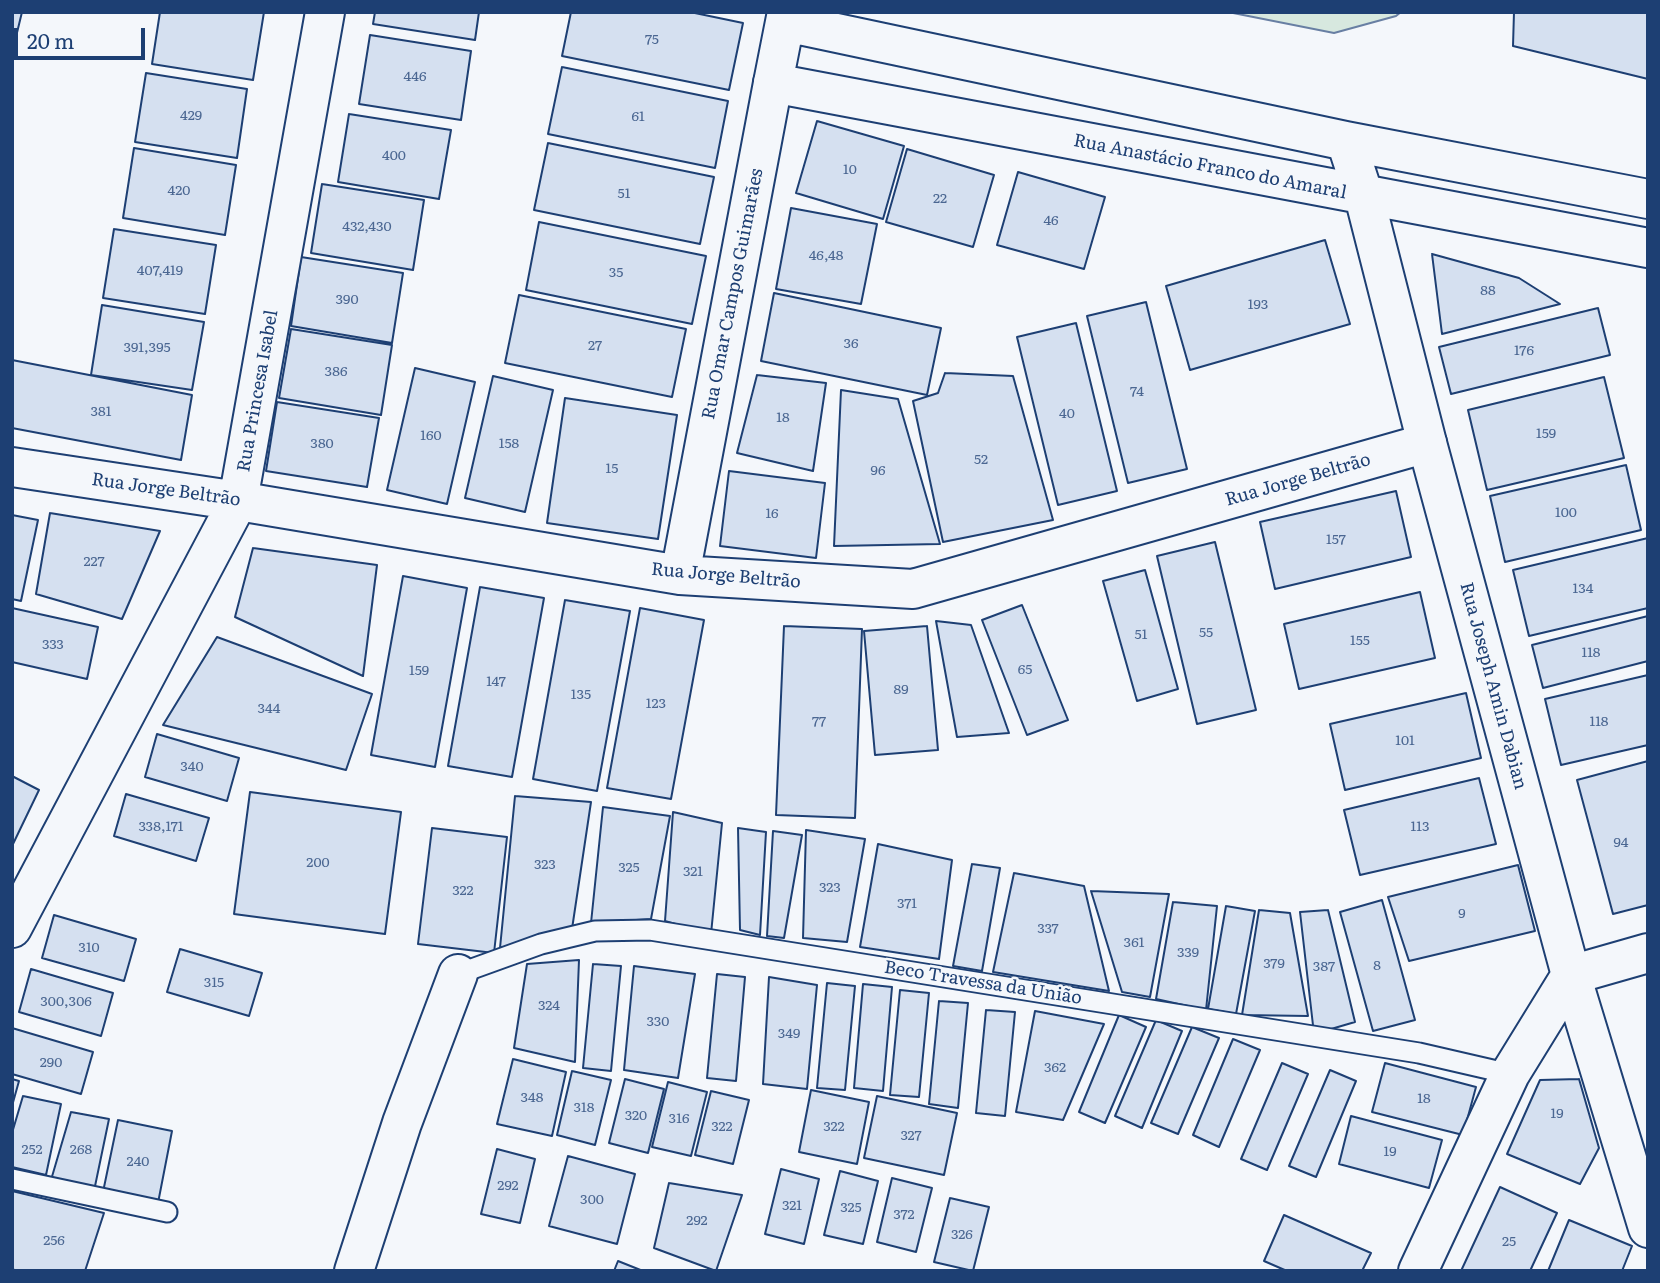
<!DOCTYPE html>
<html>
<head>
<meta charset="utf-8">
<style>
  body { margin:0 }
  #map { position:relative; width:1660px; height:1283px; overflow:hidden; background:#f4f7fb; font-family:Literata,serif }
  canvas { display:block }
  .frame { position:absolute; inset:0; border:14px solid #1d3f73; pointer-events:none }
  .scale { position:absolute; left:14px; top:28px; width:131px; height:32px; box-sizing:border-box; border:4px solid #1d3f73; border-top:0; padding-left:9px; font-size:21px; line-height:24px; white-space:nowrap; color:#1d3f73; -webkit-text-stroke:5px #f4f7fb; paint-order:stroke }
</style>
</head>
<body>
<div id="map">
<canvas width="1660" height="1283"></canvas>
<div class="frame"></div>
<div class="scale">20 m</div>
</div>
<script>
const ctx = document.querySelector('canvas').getContext('2d');
ctx.lineJoin = 'round';
function fill(path, color) { ctx.fillStyle = color; ctx.fill(path, 'evenodd'); }
const shape = rows => new Path2D(rows.map(r => 'M' + r).join(''));
function strokePath(path, color, width, dash) { ctx.strokeStyle = color; ctx.lineWidth = width; ctx.lineCap = dash ? 'butt' : 'round'; ctx.setLineDash(dash || []); ctx.stroke(path); }
function label(font, color, halo, rows, align = 'center') {
  ctx.font = font + ' Literata,serif'; ctx.lineWidth = 5; ctx.setLineDash([]); ctx.textBaseline = 'middle'; ctx.strokeStyle = halo; ctx.fillStyle = color; for (const [text, x, y, turn = 0] of rows) {
    ctx.save(); ctx.translate(x, y); ctx.rotate((+turn || 0) * Math.PI / 180); ctx.textAlign = isNaN(turn) ? turn : align; if (halo) ctx.strokeText(text, 0, 0); ctx.fillText(text, 0, 0); ctx.restore();
  }
}
const green = shape([
  [1228,12,1401,12,1396,16,1334,33,1228,12]
]);
const building = shape([
  [12,12,22,12,15,41,12,41,12,12],
  [160,12,264,12,253,80,152,64,160,12],
  [375,12,479,12,475,40,373,24,375,12],
  [571,12,690,12,743,23,729,90,562,56,571,12],
  [1514,12,1648,12,1648,79,1513,46,1514,12],
  [370,35,471,51,461,120,359,104,370,35],
  [562,67,728,101,715,168,548,134,562,67],
  [146,73,247,89,237,158,135,142,146,73],
  [349,114,451,130,439,199,338,182,349,114],
  [817,121,904,146,883,219,796,193,817,121],
  [548,143,714,177,700,244,534,210,548,143],
  [134,148,236,165,225,235,123,218,134,148],
  [907,149,994,175,973,247,886,222,907,149],
  [1018,172,1105,197,1084,269,997,245,1018,172],
  [322,184,424,200,413,270,311,253,322,184],
  [791,208,877,224,861,304,776,289,791,208],
  [539,222,706,256,692,324,526,290,539,222],
  [114,229,216,245,205,314,103,298,114,229],
  [1325,240,1350,324,1190,370,1166,286,1325,240],
  [1432,254,1519,278,1560,304,1442,334,1432,254],
  [301,257,403,273,392,343,291,326,301,257],
  [774,293,941,328,927,395,761,361,774,293],
  [519,295,686,329,672,397,505,363,519,295],
  [1146,302,1187,469,1128,483,1087,316,1146,302],
  [102,305,204,322,192,390,91,375,102,305],
  [1598,308,1610,355,1451,394,1439,347,1598,308],
  [1076,323,1117,491,1058,505,1017,337,1076,323],
  [291,329,392,345,381,415,279,398,291,329],
  [12,360,192,395,181,460,12,428,12,360],
  [415,368,475,382,447,504,387,490,415,368],
  [945,373,1013,376,1053,520,943,542,913,401,938,393,945,373],
  [757,375,826,383,813,471,737,453,757,375],
  [493,376,553,390,525,512,465,498,493,376],
  [1604,377,1624,458,1487,490,1468,410,1604,377],
  [841,390,898,399,940,544,834,546,841,390],
  [565,398,677,415,658,539,547,523,565,398],
  [277,402,379,418,367,487,266,471,277,402],
  [1626,465,1641,530,1505,562,1490,496,1626,465],
  [729,471,825,483,816,558,720,546,729,471],
  [1396,491,1411,557,1275,589,1260,522,1396,491],
  [50,513,160,531,122,619,36,594,50,513],
  [12,515,38,520,21,601,12,599,12,515],
  [1648,538,1648,608,1529,636,1513,570,1648,538],
  [1215,542,1256,710,1197,724,1157,556,1215,542],
  [253,548,377,565,363,676,235,617,253,548],
  [1145,570,1178,689,1137,701,1103,581,1145,570],
  [403,576,467,588,435,767,371,755,403,576],
  [480,587,544,598,512,777,448,766,480,587],
  [1420,592,1435,658,1299,689,1284,624,1420,592],
  [565,600,630,611,597,791,533,779,565,600],
  [1022,605,1068,720,1027,735,982,620,1022,605],
  [12,608,98,627,87,679,12,662,12,608],
  [640,608,704,620,671,799,607,788,640,608],
  [1648,616,1648,661,1543,688,1532,645,1648,616],
  [936,621,971,625,1009,733,957,737,936,621],
  [784,626,862,629,855,818,776,815,784,626],
  [927,626,938,750,875,755,864,631,927,626],
  [217,637,372,694,346,770,163,725,217,637],
  [1648,675,1648,745,1561,765,1545,699,1648,675],
  [1466,693,1481,758,1345,790,1330,724,1466,693],
  [157,734,239,758,227,801,145,777,157,734],
  [1648,761,1648,905,1613,914,1577,780,1648,761],
  [12,776,39,790,13,844,12,844,12,776],
  [1479,778,1496,844,1360,875,1344,810,1479,778],
  [250,792,401,812,385,934,234,914,250,792],
  [126,794,209,818,196,861,114,836,126,794],
  [515,796,591,802,572,929,500,948,515,796],
  [603,807,670,816,651,919,591,923,603,807],
  [673,812,722,823,711,934,665,921,673,812],
  [432,828,507,837,494,953,418,944,432,828],
  [738,828,766,832,760,935,740,930,738,828],
  [806,830,865,839,847,942,803,938,806,830],
  [773,831,802,835,784,938,767,936,773,831],
  [878,844,952,860,939,959,860,947,878,844],
  [972,864,1000,868,982,971,953,966,972,864],
  [1518,865,1535,931,1409,961,1388,897,1518,865],
  [1014,873,1084,886,1109,991,993,972,1014,873],
  [1091,891,1169,894,1150,997,1122,992,1091,891],
  [1382,900,1415,1020,1373,1031,1340,912,1382,900],
  [1173,902,1217,906,1206,1010,1156,999,1173,902],
  [1226,906,1255,911,1236,1014,1208,1009,1226,906],
  [1259,910,1290,913,1308,1016,1242,1015,1259,910],
  [1328,910,1355,1022,1314,1034,1300,912,1328,910],
  [54,915,136,939,124,981,42,958,54,915],
  [180,949,262,973,249,1016,167,992,180,949],
  [579,960,575,1062,514,1048,527,964,579,960],
  [593,964,621,966,611,1071,583,1068,593,964],
  [634,966,695,974,678,1078,624,1070,634,966],
  [31,969,113,993,101,1036,19,1012,31,969],
  [717,974,745,977,736,1081,707,1078,717,974],
  [769,977,817,985,807,1089,763,1084,769,977],
  [827,983,855,986,845,1090,817,1088,827,983],
  [863,984,892,987,883,1091,854,1088,863,984],
  [900,990,929,993,919,1097,890,1095,900,990],
  [939,1001,968,1003,958,1108,929,1104,939,1001],
  [986,1010,1015,1012,1005,1116,976,1113,986,1010],
  [1035,1011,1104,1024,1063,1120,1016,1112,1035,1011],
  [1119,1015,1146,1027,1105,1123,1079,1112,1119,1015],
  [1156,1020,1182,1031,1142,1128,1115,1116,1156,1020],
  [1192,1027,1219,1038,1178,1134,1151,1123,1192,1027],
  [12,1028,93,1052,81,1094,12,1074,12,1028],
  [1233,1039,1260,1050,1219,1147,1193,1135,1233,1039],
  [513,1059,566,1072,552,1136,497,1124,513,1059],
  [1282,1063,1308,1074,1267,1170,1241,1159,1282,1063],
  [1385,1063,1476,1087,1463,1135,1372,1112,1385,1063],
  [1330,1070,1356,1081,1316,1177,1289,1166,1330,1070],
  [572,1071,611,1080,595,1145,557,1135,572,1071],
  [12,1079,19,1081,12,1106,12,1079],
  [625,1079,664,1089,648,1153,609,1143,625,1079],
  [1579,1079,1599,1148,1580,1184,1507,1154,1540,1080,1579,1079],
  [668,1082,707,1092,691,1156,652,1147,668,1082],
  [811,1090,869,1102,857,1164,799,1152,811,1090],
  [711,1091,749,1100,733,1164,695,1155,711,1091],
  [23,1096,61,1104,46,1175,12,1167,12,1133,23,1096],
  [877,1096,957,1113,944,1175,864,1158,877,1096],
  [71,1112,109,1119,94,1191,51,1180,71,1112],
  [1351,1116,1442,1140,1429,1188,1339,1164,1351,1116],
  [118,1120,172,1131,158,1203,103,1192,118,1120],
  [497,1149,535,1159,520,1223,481,1214,497,1149],
  [568,1156,635,1174,617,1244,549,1226,568,1156],
  [781,1169,819,1179,804,1244,765,1234,781,1169],
  [840,1171,878,1181,863,1244,824,1235,840,1171],
  [892,1178,932,1188,916,1252,877,1242,892,1178],
  [669,1183,742,1195,716,1271,654,1248,669,1183],
  [1500,1187,1557,1213,1530,1271,1461,1271,1500,1187],
  [12,1191,104,1213,85,1271,17,1271,12,1269,12,1191],
  [950,1198,989,1207,973,1271,934,1262,950,1198],
  [1284,1215,1371,1253,1362,1271,1287,1271,1264,1261,1284,1215],
  [1569,1220,1632,1246,1622,1271,1548,1271,1569,1220],
  [618,1261,643,1271,614,1271,618,1261]
]);
const service = shape([
  [458,974,541,944,595,931,650,930,1419,1053,1510,1074],
  [12,1179,167,1212]
]);
const minor = shape([
  [12,467,238,501,680,575,913,589,1427,443],
  [680,575,773,83],
  [12,928,238,501,325,12],
  [354,1271,402,1123,458,974]
]);
const tertiary = shape([
  [787,12,773,83,1648,248],
  [785,22,1346,141,1648,199],
  [1346,141,1364,196,1427,443,1571,975,1648,1228],
  [1418,1271,1510,1074,1571,975,1648,953]
]);
const numberNames = [
  ["75",652,40],
  ["446",415,77],
  ["429",191,116],
  ["61",638,117],
  ["400",394,156],
  ["10",850,170],
  ["420",179,191],
  ["51",624,194],
  ["22",940,199],
  ["46",1051,221],
  ["432,430",367,227],
  ["46,48",826,256],
  ["407,419",160,271],
  ["35",616,273],
  ["88",1488,291],
  ["390",347,300],
  ["193",1258,305],
  ["36",851,344],
  ["27",595,346],
  ["391,395",147,348],
  ["176",1524,351],
  ["386",336,372],
  ["74",1137,392],
  ["381",101,412],
  ["40",1067,414],
  ["18",783,418],
  ["159",1546,434],
  ["160",431,436],
  ["380",322,444],
  ["158",509,444],
  ["52",981,460],
  ["15",612,469],
  ["96",878,471],
  ["100",1566,513],
  ["16",772,514],
  ["157",1336,540],
  ["227",94,562],
  ["134",1583,589],
  ["55",1206,633],
  ["51",1141,635],
  ["155",1360,641],
  ["333",53,645],
  ["118",1591,653],
  ["65",1025,670],
  ["159",419,671],
  ["147",496,682],
  ["89",901,690],
  ["135",581,695],
  ["123",656,704],
  ["344",269,709],
  ["77",819,722],
  ["118",1599,722],
  ["101",1405,741],
  ["340",192,767],
  ["338,171",161,827],
  ["113",1420,827],
  ["94",1621,843],
  ["200",318,863],
  ["323",545,865],
  ["325",629,868],
  ["321",693,872],
  ["323",830,888],
  ["322",463,891],
  ["371",907,904],
  ["9",1462,914],
  ["337",1048,929],
  ["361",1134,943],
  ["310",89,948],
  ["339",1188,953],
  ["379",1274,964],
  ["8",1377,966],
  ["387",1324,967],
  ["315",214,983],
  ["300,306",66,1002],
  ["324",549,1006],
  ["330",658,1022],
  ["349",789,1034],
  ["290",51,1063],
  ["362",1055,1068],
  ["348",532,1098],
  ["18",1424,1099],
  ["318",584,1108],
  ["19",1557,1114],
  ["320",636,1116],
  ["316",679,1119],
  ["322",722,1127],
  ["322",834,1127],
  ["327",911,1136],
  ["252",32,1150],
  ["268",81,1150],
  ["19",1390,1152],
  ["240",138,1162],
  ["292",508,1186],
  ["300",592,1200],
  ["321",792,1206],
  ["325",851,1208],
  ["372",904,1215],
  ["292",697,1221],
  ["326",962,1235],
  ["256",54,1241],
  ["25",1509,1242]
];
const streetNames = [
  ["Rua Anastácio Franco do Amaral",1210,167,11],
  ["Rua Omar Campos Guimarães",733,294,-79],
  ["Rua Princesa Isabel",258,391,-80],
  ["Rua Jorge Beltrão",1298,480,-16],
  ["Rua Jorge Beltrão",166,490,8],
  ["Rua Jorge Beltrão",726,576,5],
  ["Rua Joseph Amin Dabian",1493,686,75],
  ["Beco Travessa da União",983,983,9]
];
fill(green, '#d7e8df');
strokePath(green, '#687fa3', 2);
fill(building, '#d5e0f0');
strokePath(building, '#1d3f73', 2);
strokePath(service, '#1d3f73', 23);
strokePath(minor, '#1d3f73', 42);
strokePath(tertiary, '#1d3f73', 42);
strokePath(service, '#f4f7fb', 19);
strokePath(minor, '#f4f7fb', 38);
strokePath(tertiary, '#f4f7fb', 38);
label('14px', '#4b6792', null, numberNames);
label('18px', '#1d3f73', '#f4f7fb', streetNames);
</script>
</body>
</html>
